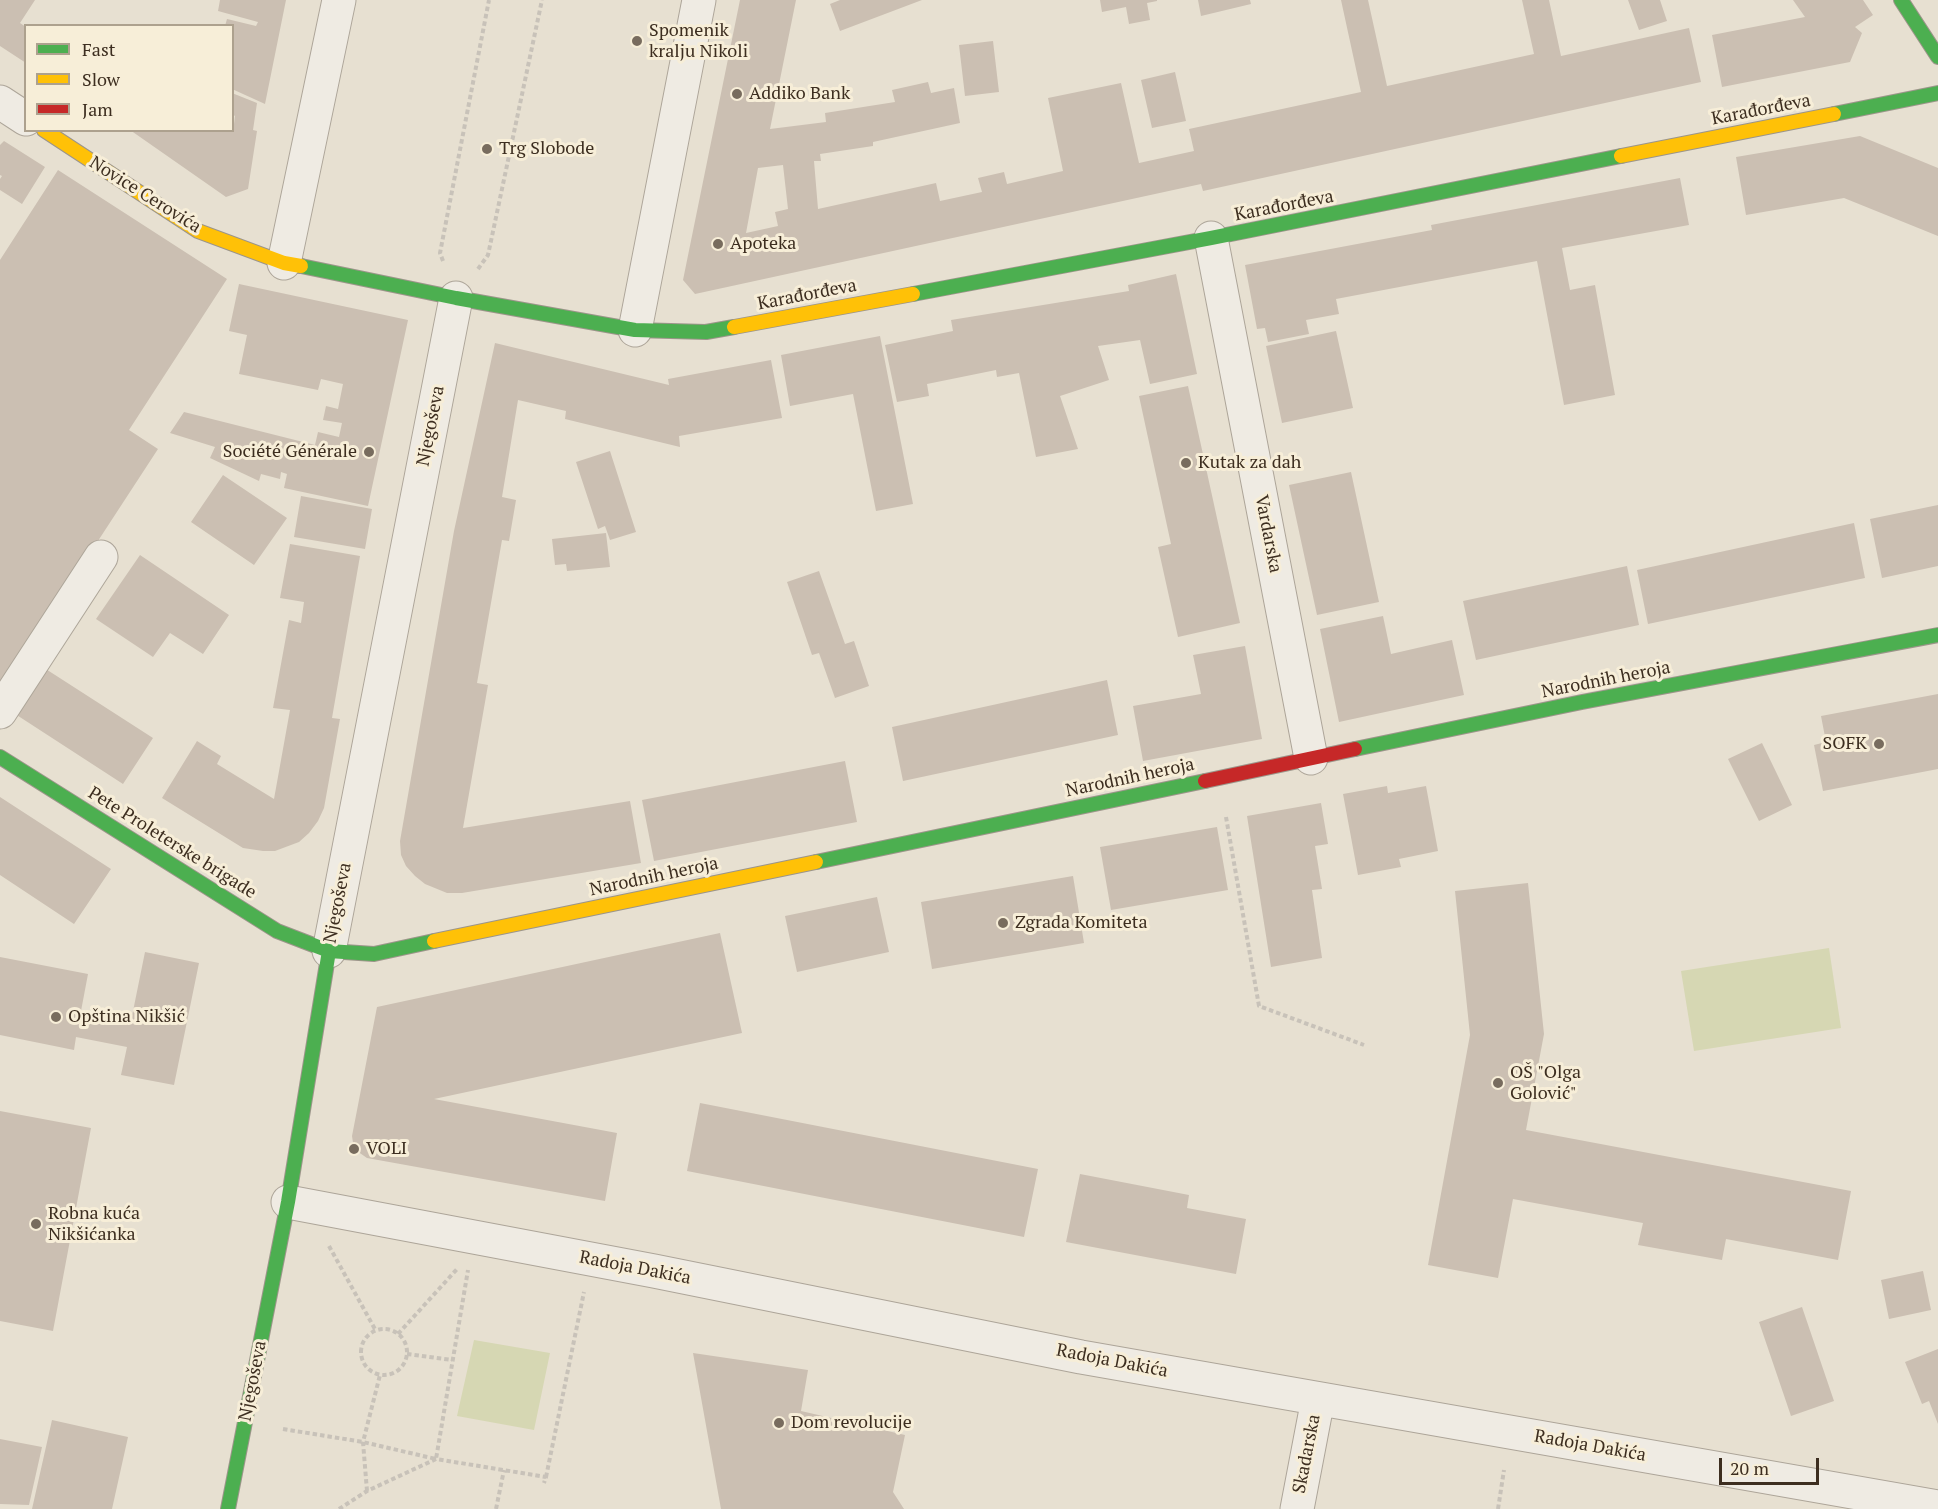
<!DOCTYPE html>
<html>
<head>
<meta charset="utf-8">
<style>
  body { margin:0 }
  #map { position:relative; width:1938px; height:1509px; overflow:hidden; background:#e7e0d1; font-family:"PT Serif",serif }
  canvas { display:block }
  .legend { position:absolute; left:24px; top:24px; width:210px; height:108px; box-sizing:border-box; background:#f7eed8; border:2px solid #ada18e; margin:0; padding:8px 10px; list-style:none; font-size:18px; color:#3d2e20 }
  .legend li { display:flex; align-items:center; gap:12px; height:30px }
  .legend b { width:30px; border:2px solid #ada18e }
  .scale { position:absolute; left:1719px; top:1458px; width:100px; height:27px; box-sizing:border-box; border:3px solid #3d2e20; border-top:0; padding-left:8px; font-size:18px; line-height:21px; white-space:nowrap; color:#3d2e20; -webkit-text-stroke:4px #f7eed8; paint-order:stroke }
</style>
</head>
<body>
<div id="map">
<canvas width="1938" height="1509"></canvas>
<ul class="legend">
<li><b style="height:8px;background:#4caf50"></b>Fast</li>
<li><b style="height:8px;background:#ffc107"></b>Slow</li>
<li><b style="height:8px;background:#c62828"></b>Jam</li>
</ul>
<div class="scale">20 m</div>
</div>
<script>
const ctx = document.querySelector('canvas').getContext('2d');
ctx.lineJoin = 'round';
function fill(path, color) { ctx.fillStyle = color; ctx.fill(path, 'evenodd'); }
const shape = rows => new Path2D(rows.map(r => 'M' + r).join(''));
function strokePath(path, color, width, dash) { ctx.strokeStyle = color; ctx.lineWidth = width; ctx.lineCap = dash ? 'butt' : 'round'; ctx.setLineDash(dash || []); ctx.stroke(path); }
function label(font, color, halo, rows, align = 'center') {
  ctx.font = font + ' "PT Serif",serif'; ctx.lineWidth = 6; ctx.setLineDash([]); ctx.textBaseline = 'middle'; ctx.strokeStyle = halo; ctx.fillStyle = color; for (const [text, x, y, turn = 0] of rows) {
    ctx.save(); ctx.translate(x, y); ctx.rotate((+turn || 0) * Math.PI / 180); ctx.textAlign = isNaN(turn) ? turn : align; if (halo) ctx.strokeText(text, 0, 0); ctx.fillText(text, 0, 0); ctx.restore();
  }
}
const green = shape([
  [1829,948,1841,1028,1694,1051,1681,971],
  [474,1340,550,1353,534,1430,457,1416]
]);
const building = shape([
  [0,0,35,0,20,23,26,27,26,63,0,46],
  [220,0,286,0,265,104,232,89,232,26,225,26,227,19,256,26,258,22,218,11],
  [740,0,796,0,770,129,826,122,825,113,895,102,892,90,928,82,931,93,954,88,960,123,873,142,873,146,820,154,821,161,814,161,818,209,936,183,940,201,982,192,978,178,1004,172,1007,184,1063,171,1048,98,1121,83,1139,163,1194,151,1189,129,1361,92,1341,0,1368,0,1387,86,1534,54,1522,0,1549,0,1561,56,1689,28,1701,82,1203,191,1201,184,695,294,683,280],
  [783,165,788,209,775,212,778,226,746,233,758,168],
  [840,0,922,0,840,31,830,4],
  [1100,0,1157,0,1157,1,1147,3,1150,20,1129,24,1126,7,1102,12],
  [1198,0,1250,0,1251,4,1201,16],
  [1628,0,1660,0,1667,21,1639,30],
  [1793,0,1863,0,1873,15,1855,27,1862,33,1850,62,1722,87,1712,35,1805,17],
  [993,41,999,92,965,96,959,45],
  [1175,72,1186,121,1152,128,1141,80],
  [232,93,257,103,253,130,257,131,248,189,226,197,130,130,230,130,233,132,235,116,232,114],
  [1860,136,1938,168,1938,236,1844,198,1746,215,1736,157],
  [4,141,45,167,22,204,0,190,0,179,2,176,0,175,0,145],
  [58,170,227,279,129,430,158,449,0,691,0,260],
  [1680,178,1689,225,1562,248,1570,290,1595,285,1615,395,1564,405,1537,261,1336,299,1339,314,1306,320,1309,334,1268,342,1265,328,1257,329,1245,265,1432,230,1431,225],
  [1176,274,1197,374,1150,384,1140,340,1098,346,1109,380,1060,396,1078,449,1036,457,1019,373,997,377,996,370,927,384,929,396,897,402,885,345,953,331,951,320,1129,291,1128,285],
  [239,284,408,320,368,506,284,488,287,474,281,472,280,479,261,474,259,481,210,458,215,447,170,433,184,412,315,445,318,432,339,437,342,423,323,420,326,406,338,409,343,384,321,379,318,390,239,374,247,335,229,331],
  [1336,331,1353,408,1282,423,1266,346],
  [880,336,913,504,876,511,853,394,790,406,781,355],
  [495,343,669,385,668,379,771,360,782,418,679,436,680,447,565,419,566,411,518,400,502,497,516,500,509,541,502,540,477,683,488,685,463,828,630,801,641,863,462,893,447,893,425,884,415,876,406,866,401,855,400,841,454,531],
  [1188,386,1240,623,1178,637,1158,547,1171,544,1139,396],
  [610,451,636,532,610,540,605,526,598,529,576,462],
  [1351,472,1379,602,1317,615,1289,485],
  [223,475,287,518,254,565,191,522],
  [301,496,372,509,365,549,294,537],
  [1938,505,1938,566,1882,578,1870,519],
  [1854,523,1865,578,1648,624,1637,570],
  [606,533,610,567,567,571,566,564,555,565,552,539],
  [290,544,360,556,332,718,340,719,324,808,318,821,309,833,299,842,275,851,263,851,243,848,162,798,197,741,221,756,217,764,274,799,290,710,273,708,289,620,301,623,304,602,280,598],
  [140,555,229,615,203,654,170,633,153,657,96,619],
  [1627,566,1639,625,1476,660,1463,601],
  [819,571,845,644,854,641,869,686,835,698,819,653,812,655,787,582],
  [1383,616,1391,654,1452,640,1464,695,1339,722,1320,629],
  [1245,646,1262,739,1143,761,1133,706,1201,694,1193,655],
  [38,664,153,738,123,784,9,710],
  [1107,680,1118,735,903,781,892,727],
  [1938,694,1938,769,1823,791,1814,745,1826,742,1821,716],
  [1762,743,1792,805,1759,821,1728,759],
  [845,761,857,822,654,861,642,800],
  [1387,786,1388,793,1426,786,1438,851,1399,859,1401,867,1358,875,1343,794],
  [0,797,111,869,74,924,0,875],
  [1321,803,1328,844,1315,846,1322,889,1312,890,1322,958,1271,967,1247,816],
  [1217,827,1228,890,1111,910,1100,847],
  [1073,876,1084,943,932,969,921,902],
  [1528,883,1544,1034,1526,1130,1851,1191,1838,1260,1726,1239,1722,1260,1638,1245,1643,1223,1513,1199,1498,1278,1428,1265,1470,1035,1455,891],
  [877,897,889,952,797,972,785,916],
  [720,933,742,1033,434,1099,617,1133,605,1201,367,1158,354,1149,352,1136,377,1007],
  [145,952,199,963,174,1085,121,1075,127,1047,76,1037,74,1050,0,1035,0,957,88,974,81,1011,131,1021],
  [700,1103,1038,1169,1024,1237,687,1171],
  [0,1111,91,1128,53,1331,0,1321],
  [1080,1174,1189,1195,1187,1208,1246,1219,1236,1274,1066,1242],
  [1923,1271,1931,1310,1889,1319,1881,1280],
  [1802,1307,1834,1401,1791,1416,1759,1322],
  [1938,1349,1938,1424,1929,1401,1922,1404,1905,1362],
  [693,1353,808,1370,801,1411,905,1435,893,1492,904,1509,721,1509],
  [52,1420,128,1437,112,1509,32,1509],
  [0,1439,42,1447,29,1505,0,1504]
]);
const path = shape([
  [443,261,440,253,489,0],
  [478,269,488,255,542,0],
  [1226,817,1259,1006,1364,1045],
  [329,1246,376,1331],
  '361 1352a23 23 0 1 1 46 0a23 23 0 1 1-46 0Z',
  [398,1334,458,1268],
  [407,1354,452,1360],
  [283,1429,363,1442,436,1459,468,1270],
  [546,1477,584,1292],
  [367,1491,363,1442,380,1375],
  [339,1509,367,1491,436,1459,546,1477,544,1483],
  [496,1509,504,1470],
  [1498,1509,1504,1470]
]);
const street = shape([
  [0,102,26,119],
  [1211,238,1311,758],
  [284,263,339,0],
  [635,330,699,0],
  [0,712,101,557],
  [329,951,456,298],
  [288,1202,654,1271,1081,1357,1938,1507],
  [1297,1509,1318,1399]
]);
const fast = shape([
  [1901,0,1938,57],
  [1834,114,1938,93],
  [301,266,456,298,635,330,706,332,734,327],
  [913,294,1211,238,1621,156],
  [1355,749,1582,702,1938,635],
  [0,757,277,931,329,951,374,954,434,941],
  [816,862,1205,781],
  [228,1509,288,1202,329,951]
]);
const slow = shape([
  [44,130,198,231,284,263,301,266],
  [1621,156,1834,114],
  [734,327,913,294],
  [434,941,816,862]
]);
const jam = shape([
  [1205,781,1355,749]
]);
const markers = [
  [637,41,6,"#786c5e"],
  [737,94,6,"#786c5e"],
  [487,149,6,"#786c5e"],
  [718,244,6,"#786c5e"],
  [369,452,6,"#786c5e"],
  [1186,463,6,"#786c5e"],
  [1879,744,6,"#786c5e"],
  [1003,923,6,"#786c5e"],
  [56,1017,6,"#786c5e"],
  [1498,1083,6,"#786c5e"],
  [354,1149,6,"#786c5e"],
  [36,1224,6,"#786c5e"],
  [779,1423,6,"#786c5e"]
];
const poiNames = [
  ["Spomenik",649,31],
  ["kralju Nikoli",649,52],
  ["Addiko Bank",749,94],
  ["Trg Slobode",499,149],
  ["Apoteka",730,244],
  ["Société Générale",357,452,"right"],
  ["Kutak za dah",1198,463],
  ["SOFK",1867,744,"right"],
  ["Zgrada Komiteta",1015,923],
  ["Opština Nikšić",68,1017],
  ["OŠ \"Olga",1510,1073],
  ["Golović\"",1510,1094],
  ["VOLI",366,1149],
  ["Robna kuća",48,1214],
  ["Nikšićanka",48,1235],
  ["Dom revolucije",791,1423]
];
const streetNames = [
  ["Karađorđeva",1761,110,-11],
  ["Novice Cerovića",145,195,32],
  ["Karađorđeva",1284,206,-11],
  ["Karađorđeva",807,295,-11],
  ["Njegoševa",431,426,-79],
  ["Vardarska",1268,534,79],
  ["Narodnih heroja",1606,680,-11],
  ["Narodnih heroja",1130,778,-12],
  ["Pete Proleterske brigade",172,843,32],
  ["Narodnih heroja",654,877,-12],
  ["Njegoševa",338,903,-79],
  ["Radoja Dakića",635,1268,11],
  ["Radoja Dakića",1112,1361,11],
  ["Njegoševa",253,1381,-79],
  ["Radoja Dakića",1590,1446,10],
  ["Skadarska",1307,1454,-79]
];
fill(green, '#d6d7b3');
fill(building, '#cbbfb2');
strokePath(street, '#ada599', 35);
strokePath(fast, '#9c958a', 16);
strokePath(slow, '#9c958a', 16);
strokePath(jam, '#9c958a', 16);
strokePath(path, '#c8c2b9', 4, [4.5, 3]);
strokePath(street, '#efebe3', 33);
strokePath(fast, '#4caf50', 14);
strokePath(slow, '#ffc107', 14);
strokePath(jam, '#c62828', 14);
for (const [x, y, r, color] of markers) { const dot = new Path2D(); dot.arc(x, y, r, 0, 2 * Math.PI); ctx.fillStyle = color; ctx.fill(dot); strokePath(dot, '#f7eed8', 2); }
label('18px', '#3d2e20', '#f7eed8', poiNames, 'left');
label('18px', '#3d2e20', '#f7eed8', streetNames);
</script>
</body>
</html>
